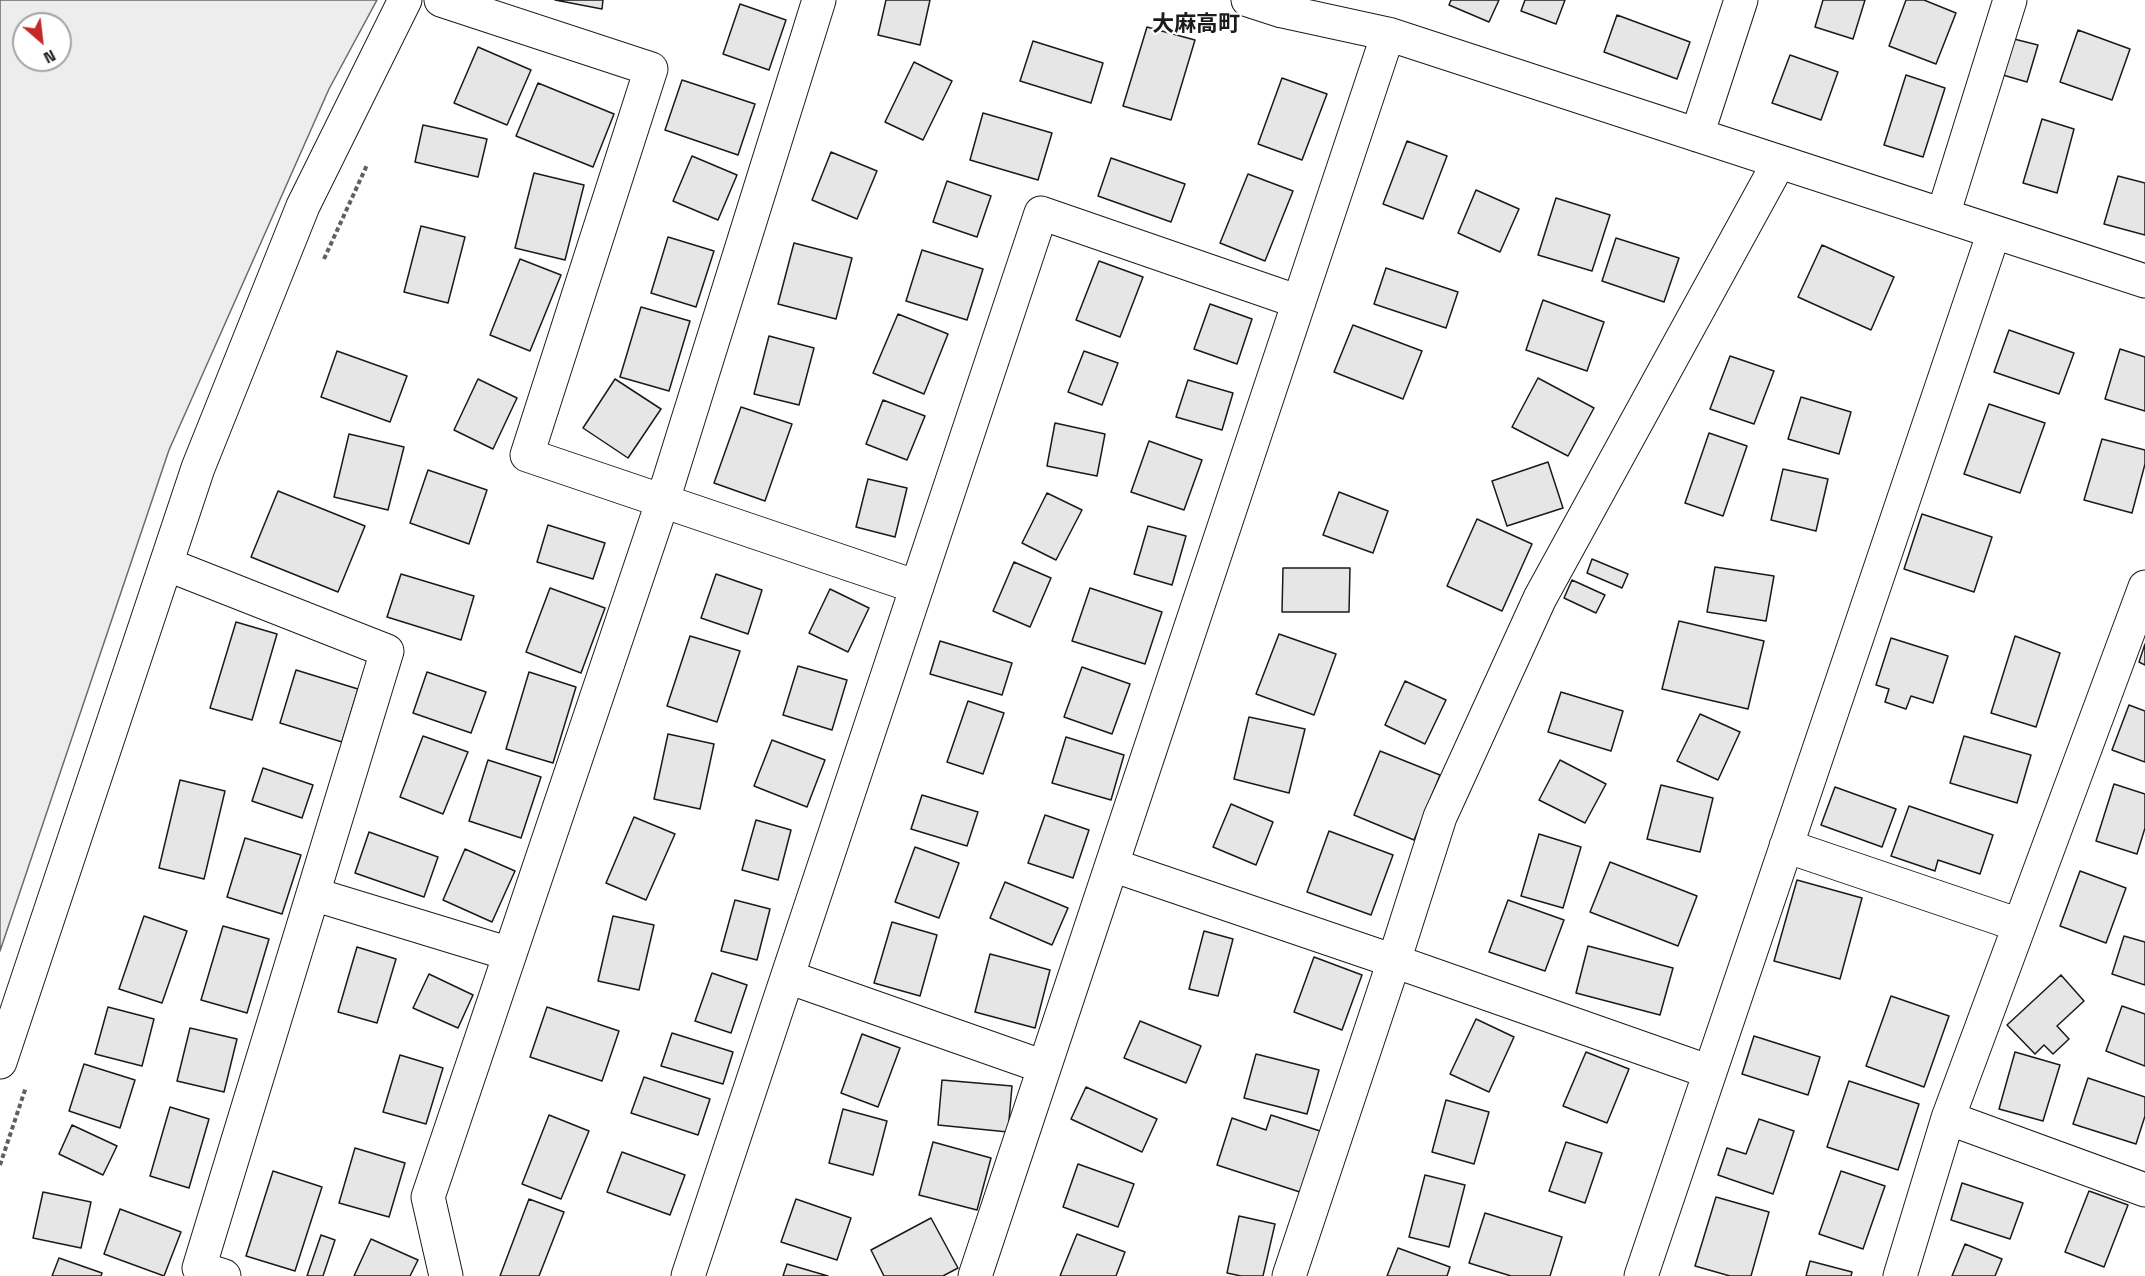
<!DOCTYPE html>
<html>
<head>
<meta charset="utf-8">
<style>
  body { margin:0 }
  #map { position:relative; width:2145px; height:1276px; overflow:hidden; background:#fff; font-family:"Space Grotesk",sans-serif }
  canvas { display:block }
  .north { position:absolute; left:12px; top:12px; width:60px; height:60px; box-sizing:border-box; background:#fff; border:2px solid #a3a3a3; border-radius:50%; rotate:152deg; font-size:16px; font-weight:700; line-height:24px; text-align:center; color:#1a1a1a }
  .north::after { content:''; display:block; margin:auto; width:21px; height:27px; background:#c62828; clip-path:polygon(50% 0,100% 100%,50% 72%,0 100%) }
</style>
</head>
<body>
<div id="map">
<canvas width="2145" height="1276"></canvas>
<div class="north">N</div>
</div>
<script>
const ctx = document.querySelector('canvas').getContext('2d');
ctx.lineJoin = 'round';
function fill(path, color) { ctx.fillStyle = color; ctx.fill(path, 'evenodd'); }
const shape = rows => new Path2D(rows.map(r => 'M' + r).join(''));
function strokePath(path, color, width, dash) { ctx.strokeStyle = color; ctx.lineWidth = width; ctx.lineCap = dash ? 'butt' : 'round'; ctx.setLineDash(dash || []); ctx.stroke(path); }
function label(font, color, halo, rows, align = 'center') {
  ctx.font = font + ' "Space Grotesk","Noto Sans JP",sans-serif'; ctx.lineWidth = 4.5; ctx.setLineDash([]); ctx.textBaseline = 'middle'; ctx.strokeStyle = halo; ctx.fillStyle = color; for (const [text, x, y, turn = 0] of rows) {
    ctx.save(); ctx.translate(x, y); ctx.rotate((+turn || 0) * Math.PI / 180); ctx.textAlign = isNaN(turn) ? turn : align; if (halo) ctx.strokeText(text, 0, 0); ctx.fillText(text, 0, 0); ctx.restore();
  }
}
const built = shape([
  [0,0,377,0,329,89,169,450,0,951,0,0],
  [24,24,60,24,60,60,24,60,24,24]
]);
const building = shape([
  [555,0,603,0,602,9,555,0],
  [886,0,930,0,920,45,878,35,886,0],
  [1451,0,1499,0,1489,22,1449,5,1451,0],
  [1525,0,1565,0,1556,24,1521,11,1525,0],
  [1823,0,1865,0,1853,39,1815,27,1823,0],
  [1906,0,1924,0,1956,13,1936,64,1889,46,1906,0],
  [740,4,786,20,769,70,723,54,740,4],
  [1617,15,1690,42,1677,79,1604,52,1617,15],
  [1147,27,1195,40,1171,120,1123,106,1147,27],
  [2078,30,2130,49,2112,100,2060,82,2078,30],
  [2006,37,2038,45,2027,82,1996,73,2006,37],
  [1033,41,1103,63,1091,103,1020,81,1033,41],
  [478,47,531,70,507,125,454,103,478,47],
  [1790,55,1838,72,1821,120,1772,103,1790,55],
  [914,62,952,81,923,140,885,122,914,62],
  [1906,75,1945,88,1923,157,1884,145,1906,75],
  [1282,78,1327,94,1302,160,1258,144,1282,78],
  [682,80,755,104,738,155,665,130,682,80],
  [538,83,614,114,593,167,516,136,538,83],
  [983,113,1052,133,1038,180,970,160,983,113],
  [2042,119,2074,129,2057,193,2023,183,2042,119],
  [423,125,487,139,478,177,415,162,423,125],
  [1407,141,1447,156,1423,219,1383,204,1407,141],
  [831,152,877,171,857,219,812,200,831,152],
  [692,156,737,175,718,220,673,201,692,156],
  [1111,158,1185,184,1171,222,1098,196,1111,158],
  [534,173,584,185,565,260,515,248,534,173],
  [1248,174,1293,191,1265,261,1220,243,1248,174],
  [2118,176,2145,183,2145,235,2104,224,2118,176],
  [947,181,991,196,977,237,933,222,947,181],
  [1476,190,1519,209,1500,252,1458,233,1476,190],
  [1556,198,1610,215,1592,271,1538,255,1556,198],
  [421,226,465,237,448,303,404,292,421,226],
  [668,237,714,251,696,307,651,293,668,237],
  [1616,238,1679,258,1664,302,1602,281,1616,238],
  [794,243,852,258,836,319,778,304,794,243],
  [1822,245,1894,277,1871,330,1798,297,1822,245],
  [922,250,983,269,967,320,906,301,922,250],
  [520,259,561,275,530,351,490,335,520,259],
  [1099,261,1143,277,1120,337,1076,320,1099,261],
  [1386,268,1458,292,1446,328,1374,304,1386,268],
  [1543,300,1604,322,1587,371,1526,350,1543,300],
  [1210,304,1252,319,1237,364,1194,349,1210,304],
  [641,307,690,321,669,391,620,377,641,307],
  [898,314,948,334,924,394,873,373,898,314],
  [1353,325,1422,351,1403,399,1334,372,1353,325],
  [2009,330,2074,353,2059,394,1994,372,2009,330],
  [769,336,814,348,799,405,754,394,769,336],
  [2120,349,2145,357,2145,411,2105,399,2120,349],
  [337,351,407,376,390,422,321,397,337,351],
  [1084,351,1118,363,1102,405,1068,392,1084,351],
  [1730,356,1774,371,1754,424,1710,409,1730,356],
  [1538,378,1594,408,1568,456,1512,427,1538,378],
  [478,379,517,398,493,449,454,430,478,379],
  [615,379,661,409,628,458,583,428,615,379],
  [1188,380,1233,393,1222,430,1176,417,1188,380],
  [1801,397,1851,412,1839,454,1788,439,1801,397],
  [883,400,925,416,907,460,866,444,883,400],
  [1989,404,2045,423,2020,493,1964,474,1989,404],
  [741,407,792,424,765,501,714,483,741,407],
  [1055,423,1105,434,1097,476,1047,466,1055,423],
  [1709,433,1747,446,1723,516,1685,503,1709,433],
  [349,434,404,447,388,510,334,497,349,434],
  [2102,439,2145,450,2145,464,2132,513,2084,500,2102,439],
  [1149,441,1202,460,1184,510,1131,492,1149,441],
  [1548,462,1563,508,1507,526,1492,481,1548,462],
  [1783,469,1828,479,1816,531,1771,520,1783,469],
  [428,470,487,490,469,544,410,523,428,470],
  [868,479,907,488,895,537,856,527,868,479],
  [278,491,365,526,338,592,251,557,278,491],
  [1339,492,1388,511,1373,553,1323,535,1339,492],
  [1047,493,1082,510,1056,560,1022,543,1047,493],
  [1922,514,1992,537,1974,592,1904,569,1922,514],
  [1477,519,1532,544,1502,611,1447,586,1477,519],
  [548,525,605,543,593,579,537,562,548,525],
  [1148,526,1186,536,1172,585,1134,574,1148,526],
  [1592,559,1628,574,1622,588,1587,573,1592,559],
  [1014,562,1051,578,1030,627,993,611,1014,562],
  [1715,567,1774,576,1766,621,1707,612,1715,567],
  [1283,568,1350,568,1349,612,1282,612,1283,568],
  [401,574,474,596,461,640,387,617,401,574],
  [716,574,762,590,748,634,701,618,716,574],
  [1572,580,1605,595,1596,613,1564,598,1572,580],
  [550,588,605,608,581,673,526,652,550,588],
  [1090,588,1162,612,1145,664,1072,641,1090,588],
  [830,589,869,608,848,652,809,633,830,589],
  [1679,621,1764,641,1748,709,1662,689,1679,621],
  [236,622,277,634,252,720,210,708,236,622],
  [1279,634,1336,654,1314,715,1256,694,1279,634],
  [690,636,740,651,717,722,667,706,690,636],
  [2015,636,2060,653,2036,727,1991,713,2015,636],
  [1891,638,1948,656,1933,703,1911,696,1906,709,1885,702,1889,689,1876,685,1891,638],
  [940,641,1012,663,1002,695,930,674,940,641],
  [2145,644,2145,665,2139,662,2145,644],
  [798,666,847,680,832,730,783,715,798,666],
  [1082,667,1130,684,1112,734,1064,717,1082,667],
  [296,670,358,689,342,742,280,723,296,670],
  [427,672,486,692,471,733,413,713,427,672],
  [529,672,576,687,553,763,506,749,529,672],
  [1405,681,1446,700,1425,744,1385,725,1405,681],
  [1561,692,1623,711,1611,751,1548,732,1561,692],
  [968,701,1004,713,983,774,947,762,968,701],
  [2129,705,2145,711,2145,762,2112,750,2129,705],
  [1700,714,1740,732,1718,780,1677,761,1700,714],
  [1249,717,1305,729,1289,793,1234,779,1249,717],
  [668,734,714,744,700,809,654,799,668,734],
  [423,736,468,752,443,814,400,797,423,736],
  [1964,736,2031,755,2017,803,1950,783,1964,736],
  [1066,737,1124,755,1111,800,1052,783,1066,737],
  [772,740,825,760,807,807,754,786,772,740],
  [1380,751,1440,775,1414,840,1354,815,1380,751],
  [488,760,541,777,521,838,469,821,488,760],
  [1560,760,1606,784,1585,823,1539,800,1560,760],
  [263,768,313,785,302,818,252,801,263,768],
  [180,780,225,791,204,879,159,868,180,780],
  [2114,784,2145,794,2145,828,2137,854,2096,841,2114,784],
  [1661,785,1713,798,1700,852,1647,839,1661,785],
  [1835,787,1896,809,1882,847,1821,825,1835,787],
  [922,795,978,812,967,846,911,829,922,795],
  [1231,804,1273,822,1256,865,1213,847,1231,804],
  [1909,806,1993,835,1980,874,1938,860,1935,871,1891,856,1909,806],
  [1045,815,1089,830,1073,878,1028,863,1045,815],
  [634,817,675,834,646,900,606,883,634,817],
  [756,820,791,830,778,880,742,870,756,820],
  [1329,831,1393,855,1371,915,1307,892,1329,831],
  [369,832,438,857,424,897,355,873,369,832],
  [1539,834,1581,847,1563,908,1521,896,1539,834],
  [245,838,301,855,282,914,227,897,245,838],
  [915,847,959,863,939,918,895,902,915,847],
  [465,849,515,871,492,922,443,900,465,849],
  [1610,862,1697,896,1678,946,1590,912,1610,862],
  [2080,871,2126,888,2106,943,2060,926,2080,871],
  [1797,880,1862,898,1840,979,1774,961,1797,880],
  [1005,882,1068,908,1052,945,990,918,1005,882],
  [735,900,770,909,757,960,721,951,735,900],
  [1508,900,1564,920,1545,971,1489,952,1508,900],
  [144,916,187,931,162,1003,119,989,144,916],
  [613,916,654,925,639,990,598,981,613,916],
  [892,922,937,935,920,996,874,983,892,922],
  [223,926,269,939,247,1013,201,1000,223,926],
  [1204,931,1233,939,1218,996,1189,989,1204,931],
  [2124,936,2145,942,2145,985,2112,974,2124,936],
  [1588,946,1673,968,1660,1015,1576,993,1588,946],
  [357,947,396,959,377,1023,338,1012,357,947],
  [990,954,1050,970,1035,1028,975,1012,990,954],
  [1314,957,1362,975,1342,1030,1294,1012,1314,957],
  [712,973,747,985,731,1033,695,1021,712,973],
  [429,974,473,995,458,1028,413,1008,429,974],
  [2061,975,2084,1001,2057,1026,2069,1039,2053,1054,2044,1045,2035,1054,2007,1025,2061,975],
  [1891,996,1949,1016,1924,1087,1866,1066,1891,996],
  [2122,1006,2145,1014,2145,1066,2106,1051,2122,1006],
  [108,1007,154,1019,142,1066,95,1054,108,1007],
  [547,1007,619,1031,602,1081,530,1057,547,1007],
  [1476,1019,1514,1037,1489,1092,1450,1074,1476,1019],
  [1140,1021,1201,1046,1186,1083,1124,1058,1140,1021],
  [190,1028,237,1039,224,1092,177,1081,190,1028],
  [672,1033,733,1052,723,1084,661,1066,672,1033],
  [862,1034,900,1048,878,1107,841,1093,862,1034],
  [1754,1036,1820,1057,1808,1095,1742,1074,1754,1036],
  [1586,1052,1629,1069,1607,1123,1563,1106,1586,1052],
  [2015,1052,2060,1065,2043,1121,1999,1109,2015,1052],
  [1256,1054,1319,1070,1307,1114,1244,1098,1256,1054],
  [400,1055,443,1068,426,1124,383,1112,400,1055],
  [84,1064,135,1080,120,1128,69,1111,84,1064],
  [644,1077,710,1099,698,1135,631,1113,644,1077],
  [2088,1078,2145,1097,2145,1116,2136,1144,2073,1124,2088,1078],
  [942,1080,1012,1086,1008,1132,938,1125,942,1080],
  [1849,1081,1919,1104,1898,1170,1827,1147,1849,1081],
  [1086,1087,1157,1119,1142,1152,1071,1119,1086,1087],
  [1446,1100,1489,1112,1474,1164,1432,1152,1446,1100],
  [170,1107,209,1119,189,1188,150,1176,170,1107],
  [843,1109,887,1121,873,1175,829,1163,843,1109],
  [549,1115,589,1131,561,1199,522,1184,549,1115],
  [1271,1115,1323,1132,1303,1193,1217,1165,1232,1118,1266,1130,1271,1115],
  [1759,1119,1794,1131,1773,1194,1718,1175,1727,1148,1746,1154,1759,1119],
  [72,1125,117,1146,103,1175,59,1154,72,1125],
  [933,1142,991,1158,977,1210,919,1195,933,1142],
  [1566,1142,1602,1153,1585,1203,1549,1191,1566,1142],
  [355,1148,405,1163,389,1217,339,1203,355,1148],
  [622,1152,685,1175,670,1215,607,1192,622,1152],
  [1078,1164,1134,1184,1118,1227,1063,1207,1078,1164],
  [273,1171,322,1187,295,1271,246,1256,273,1171],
  [1841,1171,1885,1186,1863,1249,1819,1234,1841,1171],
  [1425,1175,1465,1185,1449,1247,1409,1237,1425,1175],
  [1962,1183,2023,1203,2010,1239,1951,1220,1962,1183],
  [2089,1191,2128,1205,2104,1267,2065,1252,2089,1191],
  [43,1192,91,1202,81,1248,33,1238,43,1192],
  [1716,1197,1769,1212,1751,1276,1730,1276,1695,1266,1716,1197],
  [529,1199,564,1212,539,1276,500,1276,529,1199],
  [796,1199,851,1218,837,1260,781,1242,796,1199],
  [120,1209,181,1232,164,1276,104,1254,120,1209],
  [1485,1213,1562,1237,1550,1276,1511,1276,1469,1263,1485,1213],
  [1239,1216,1275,1224,1263,1276,1241,1276,1227,1273,1239,1216],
  [931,1218,958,1268,943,1276,884,1276,871,1250,931,1218],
  [1077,1234,1125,1252,1116,1276,1060,1276,1077,1234],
  [321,1235,335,1240,323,1276,307,1276,321,1235],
  [371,1239,418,1260,410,1276,354,1276,371,1239],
  [1965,1244,2002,1259,1995,1276,1952,1276,1965,1244],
  [1398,1248,1450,1267,1447,1276,1387,1276,1398,1248],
  [59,1258,102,1273,101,1276,52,1276,59,1258],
  [1810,1261,1852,1272,1851,1276,1806,1276,1810,1261],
  [787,1264,828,1276,783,1276,787,1264]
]);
const path = shape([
  [324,259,367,165],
  [0,1165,26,1087]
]);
const street = shape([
  [441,0,651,69,527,455,917,587],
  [1248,0,1282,11,1388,34,2145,281],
  [1697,135,1741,0],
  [1943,215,2010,0],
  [166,564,387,651,199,1268,224,1276],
  [1786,846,2019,925],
  [1112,865,1394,961,1710,1072],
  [313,894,510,954],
  [788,977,1044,1067],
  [0,1062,198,468,303,206,405,0],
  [1948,1118,2145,1190],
  [446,1276,428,1197,663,500,819,0],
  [688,1276,1041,213,1299,302],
  [975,1276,1388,34],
  [1289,1276,1394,961,1440,817,1540,598,1779,162],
  [1641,1276,1994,232],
  [1900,1276,1948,1118,2145,587]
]);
const quarterNames = [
  ["大麻高町",1196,25]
];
fill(built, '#ededed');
strokePath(built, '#6a6a6a', 1.5);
fill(building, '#e6e6e6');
strokePath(building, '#1a1a1a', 1.5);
strokePath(street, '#1a1a1a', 35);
strokePath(path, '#5f5f5f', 4, [4.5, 3]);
strokePath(street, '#fff', 33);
label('bold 22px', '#1a1a1a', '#fff', quarterNames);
</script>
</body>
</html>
